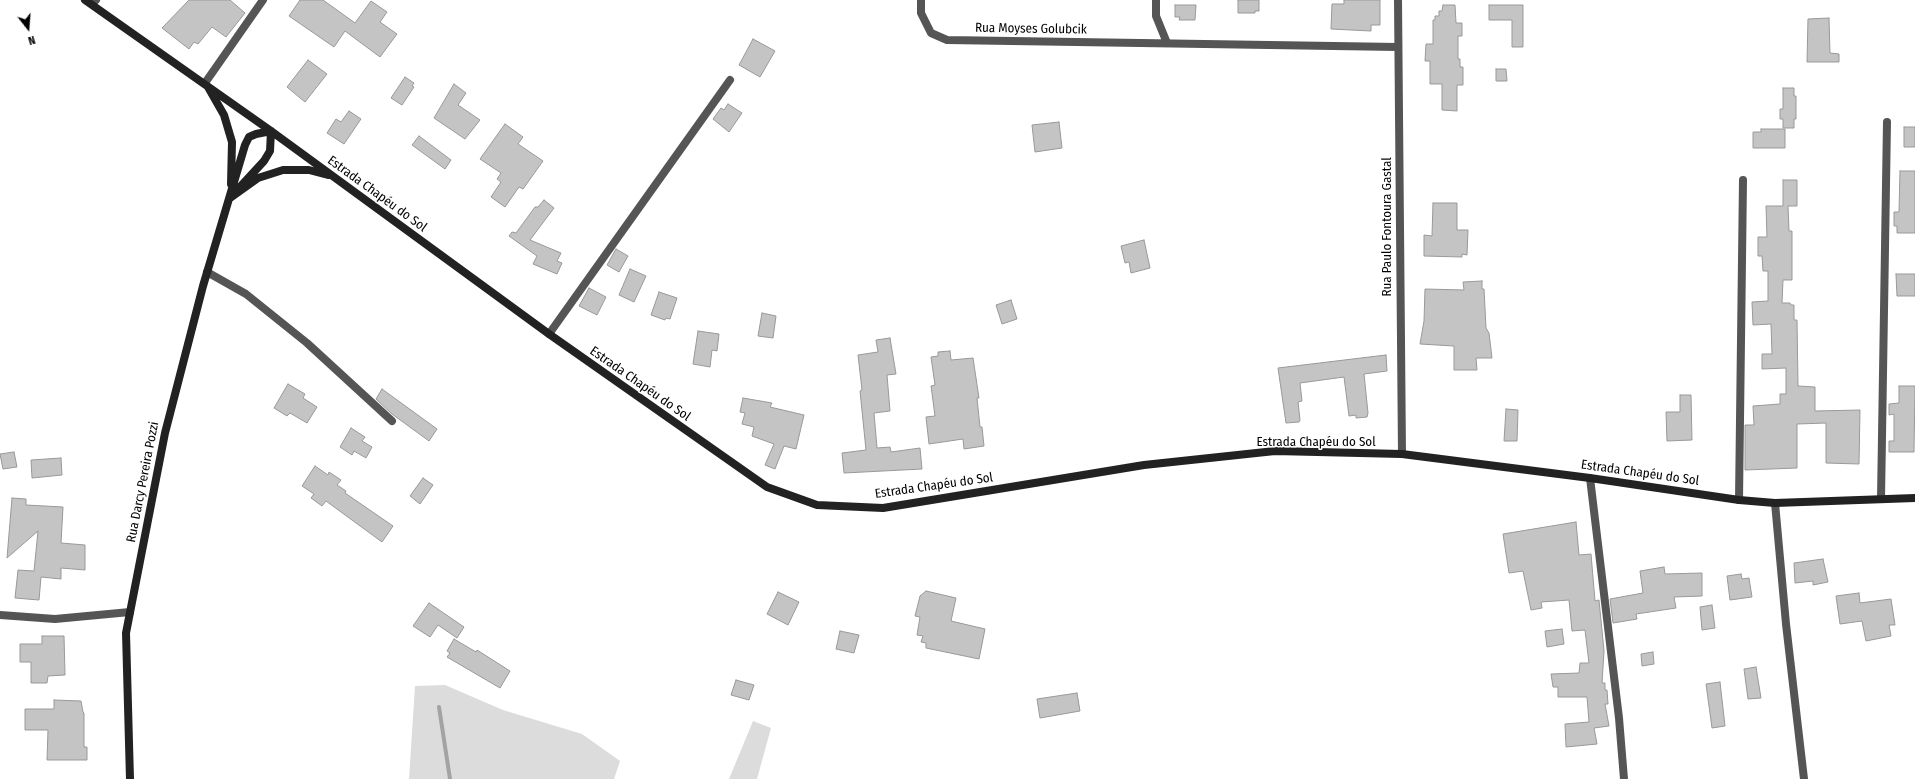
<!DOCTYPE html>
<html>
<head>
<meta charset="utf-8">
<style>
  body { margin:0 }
  #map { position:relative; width:1915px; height:779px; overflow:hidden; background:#fff; font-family:"Fira Sans Condensed",sans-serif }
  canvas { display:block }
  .north { position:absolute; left:8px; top:8px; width:40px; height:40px; -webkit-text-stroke:3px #fff; paint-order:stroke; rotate:163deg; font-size:11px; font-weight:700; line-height:16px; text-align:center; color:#000 }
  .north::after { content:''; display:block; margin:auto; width:14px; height:18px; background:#000; clip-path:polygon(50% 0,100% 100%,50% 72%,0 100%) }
</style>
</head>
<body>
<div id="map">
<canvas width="1915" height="779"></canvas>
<div class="north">N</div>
</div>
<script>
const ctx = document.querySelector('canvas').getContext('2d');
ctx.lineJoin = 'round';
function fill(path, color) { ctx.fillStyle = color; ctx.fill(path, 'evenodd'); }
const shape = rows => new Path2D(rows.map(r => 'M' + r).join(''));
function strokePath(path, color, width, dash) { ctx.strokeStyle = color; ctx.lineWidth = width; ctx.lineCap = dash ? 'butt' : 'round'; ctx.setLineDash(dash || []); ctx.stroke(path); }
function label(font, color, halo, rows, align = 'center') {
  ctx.font = font + ' "Fira Sans Condensed",sans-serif'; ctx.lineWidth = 3; ctx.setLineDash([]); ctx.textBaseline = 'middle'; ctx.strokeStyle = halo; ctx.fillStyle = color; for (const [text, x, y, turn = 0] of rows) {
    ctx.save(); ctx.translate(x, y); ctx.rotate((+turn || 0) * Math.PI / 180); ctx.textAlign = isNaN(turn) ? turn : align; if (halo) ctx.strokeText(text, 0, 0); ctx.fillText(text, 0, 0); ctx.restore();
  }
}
const green = shape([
  [445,685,503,710,582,734,620,761,614,779,409,779,415,686],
  [753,721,771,728,757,779,729,779]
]);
const stream = shape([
  [439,707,450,779]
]);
const building = shape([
  [189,0,230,0,245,13,226,37,212,27,198,44,194,42,189,49,162,28,189,0],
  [300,0,323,0,355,23,371,1,387,12,380,22,397,34,380,57,345,31,334,47,289,16,300,0],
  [1238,0,1259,0,1259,11,1255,11,1255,13,1238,13,1238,0],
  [1344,0,1380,0,1380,25,1371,25,1371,31,1331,29,1332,4,1344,4,1344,0],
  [1175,5,1196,5,1195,20,1179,20,1180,17,1175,17,1175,5],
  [1443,5,1455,5,1456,23,1462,23,1462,36,1458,36,1458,59,1460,59,1460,67,1463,67,1463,85,1457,85,1457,111,1442,110,1442,84,1430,84,1430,61,1425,61,1426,44,1433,44,1433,20,1435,20,1435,16,1439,16,1439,11,1442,11,1443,5],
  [1489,5,1523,5,1523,47,1512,47,1512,20,1489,20,1489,5],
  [1829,18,1830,53,1839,54,1839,62,1807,62,1808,19,1829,18],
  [753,39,775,51,760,77,739,65,753,39],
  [308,60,327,74,305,102,287,87,308,60],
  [1496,69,1506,69,1507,81,1496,81,1496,69],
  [405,77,414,83,412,86,414,87,402,105,391,98,405,77],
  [454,84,466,93,458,105,480,120,465,139,434,118,454,84],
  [1783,88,1794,88,1794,96,1796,96,1796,119,1794,119,1794,128,1783,128,1783,119,1780,119,1780,109,1783,109,1783,88],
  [728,104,742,113,729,132,713,119,721,108,724,110,728,104],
  [349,111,361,119,344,144,327,133,336,119,341,122,349,111],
  [1059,122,1062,148,1035,152,1032,125,1059,122],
  [505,124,523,137,518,144,543,161,523,189,519,187,505,207,491,197,501,182,497,179,501,173,480,159,505,124],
  [1904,127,1915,127,1915,147,1904,147,1904,127],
  [1761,129,1785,129,1785,148,1753,148,1753,132,1761,132,1761,129],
  [419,136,451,160,445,169,412,145,419,136],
  [1900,171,1915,171,1915,233,1897,233,1897,226,1894,226,1894,212,1899,212,1900,171],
  [1783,180,1797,180,1797,206,1788,206,1789,231,1792,231,1792,280,1783,280,1782,303,1790,303,1791,305,1794,305,1794,320,1797,320,1798,386,1815,387,1815,411,1860,410,1859,464,1826,463,1826,423,1797,424,1797,468,1745,470,1745,425,1754,425,1753,406,1780,404,1780,394,1786,394,1786,368,1762,369,1762,354,1772,354,1771,324,1753,325,1752,302,1768,301,1768,271,1763,271,1762,256,1758,256,1758,237,1767,237,1766,206,1783,206,1783,180],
  [544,200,554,208,530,240,561,253,557,261,562,263,557,274,533,264,537,256,509,236,512,232,516,233,535,207,538,207,544,200],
  [1433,203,1457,203,1457,230,1468,230,1467,255,1462,254,1462,257,1424,256,1424,235,1432,236,1433,203],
  [1144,240,1150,268,1131,273,1129,262,1125,263,1121,246,1144,240],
  [616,249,628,256,619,272,607,265,616,249],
  [630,269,646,276,634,302,619,295,630,269],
  [1896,274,1915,274,1915,296,1897,296,1896,274],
  [1482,281,1482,289,1484,289,1486,328,1489,333,1492,358,1476,358,1477,370,1454,370,1454,346,1420,344,1424,321,1425,289,1464,290,1463,282,1482,281],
  [589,288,606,297,597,315,579,306,589,288],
  [659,292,677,298,670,319,666,318,665,320,651,315,659,292],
  [1011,300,1017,319,1002,324,996,305,1011,300],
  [762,313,776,316,773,338,758,336,762,313],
  [698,331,719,334,717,351,712,350,710,367,693,364,698,331],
  [890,338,896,374,887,375,890,411,874,413,877,448,890,447,891,452,920,448,922,469,844,473,842,453,866,450,860,391,862,390,858,355,878,352,876,340,890,338],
  [950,351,951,360,973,358,979,398,977,398,980,427,982,427,984,446,964,449,963,439,929,444,926,417,935,416,931,386,935,385,931,357,938,356,938,352,950,351],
  [1386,355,1387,371,1364,374,1368,413,1367,417,1356,418,1356,415,1349,416,1344,377,1300,383,1302,401,1298,402,1300,420,1299,422,1286,423,1278,368,1386,355],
  [288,384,305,394,303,398,317,407,307,423,290,413,287,416,274,408,288,384],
  [1899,386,1915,386,1914,452,1889,452,1889,441,1894,441,1894,414,1889,415,1889,404,1899,403,1899,386],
  [382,389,437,429,429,441,392,414,376,399,382,389],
  [1680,395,1691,395,1692,440,1667,441,1666,412,1680,412,1680,395],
  [743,398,772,403,770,407,804,415,796,449,784,446,775,469,765,465,774,444,752,436,754,427,742,424,745,413,740,412,743,398],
  [1506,409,1518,410,1517,441,1504,441,1506,409],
  [351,428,365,437,362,441,372,447,366,458,354,451,352,455,340,447,351,428],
  [14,452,17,467,3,469,0,454,14,452],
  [61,458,62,475,32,478,31,460,61,458],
  [315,466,328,475,329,472,341,480,337,485,346,491,345,493,393,526,382,542,326,501,322,506,311,498,314,494,302,486,315,466],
  [423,478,433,485,420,504,410,496,423,478],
  [12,498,26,499,26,505,63,507,61,543,85,545,85,570,61,568,61,579,41,577,39,600,15,598,18,570,34,571,38,531,7,558,12,498],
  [1576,522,1579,555,1591,554,1595,601,1599,600,1604,651,1602,683,1605,683,1605,690,1607,690,1608,704,1605,704,1609,726,1594,728,1597,744,1566,747,1565,724,1589,722,1587,697,1558,697,1558,687,1553,687,1551,674,1579,673,1580,663,1589,663,1585,630,1572,631,1569,600,1541,602,1542,608,1531,610,1523,571,1509,573,1503,534,1576,522],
  [1823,559,1828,582,1813,585,1813,581,1795,583,1794,563,1823,559],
  [1664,567,1665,574,1702,573,1702,596,1674,597,1676,608,1636,614,1637,619,1613,623,1610,599,1643,593,1640,571,1664,567],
  [1741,574,1742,579,1749,578,1752,597,1730,600,1727,576,1741,574],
  [926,591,956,598,951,621,985,629,979,659,926,648,926,643,921,642,923,636,917,635,920,617,915,616,920,596,926,591],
  [778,592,799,602,788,625,767,614,778,592],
  [1859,593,1860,603,1891,599,1895,625,1889,625,1891,636,1866,641,1862,621,1840,624,1836,596,1859,593],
  [429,603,464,627,457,638,438,625,430,637,413,626,429,603],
  [1712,605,1715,628,1702,630,1700,607,1712,605],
  [1562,629,1564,644,1547,647,1545,631,1562,629],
  [840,631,859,635,854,653,836,649,840,631],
  [42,636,64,636,65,675,48,676,47,683,31,683,31,662,20,662,20,644,42,644,42,636],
  [454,639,476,652,477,650,510,671,500,688,447,657,450,653,447,651,454,639],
  [1653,652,1654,664,1642,666,1641,654,1653,652],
  [1756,667,1761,698,1748,699,1744,669,1756,667],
  [736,680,754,685,749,700,731,695,736,680],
  [1720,682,1725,726,1712,728,1706,684,1720,682],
  [1077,693,1080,711,1040,718,1037,699,1077,693],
  [54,700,81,701,83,712,84,713,84,747,87,747,87,760,47,760,48,730,25,730,25,709,54,709,54,700]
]);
const service = shape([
  [92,4,96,0],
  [1881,499,1887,122],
  [1739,500,1743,180]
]);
const minor = shape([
  [921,0,921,13,931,33,947,40,1398,47],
  [1156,0,1156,16,1167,43],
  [1398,0,1402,454],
  [205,83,263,0],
  [207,272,246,294,307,343,392,421],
  [549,334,730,80],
  [1590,478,1619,718,1624,779],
  [1775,503,1786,624,1804,779],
  [0,615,55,619,130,612]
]);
const secondary = shape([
  [85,0,271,131,549,334,767,487,817,505,883,508,1144,465,1275,451,1402,454,1590,478,1739,500,1775,503,1915,498],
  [208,87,224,115,232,142,231,184],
  [240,187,264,161,270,151,271,131],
  [230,198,258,178,283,170,309,170,328,175],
  [130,779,126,633,165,433,203,286,245,145,249,137,256,134,271,131]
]);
const streetNames = [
  ["Rua Moyses Golubcik",1031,29,1],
  ["Estrada Chapéu do Sol",377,194,36],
  ["Rua Paulo Fontoura Gastal",1387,227,-90],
  ["Estrada Chapéu do Sol",640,384,35],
  ["Estrada Chapéu do Sol",1316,442],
  ["Estrada Chapéu do Sol",1640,473,8],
  ["Rua Darcy Pereira Pozzi",143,482,-79],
  ["Estrada Chapéu do Sol",934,486,-8]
];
fill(green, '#dcdcdc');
strokePath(stream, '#a3a3a3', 4);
fill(building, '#c4c4c4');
strokePath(building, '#999', 1);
strokePath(service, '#555', 8);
strokePath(minor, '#555', 8);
strokePath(secondary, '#222', 8);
label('13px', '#000', '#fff', streetNames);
</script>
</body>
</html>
